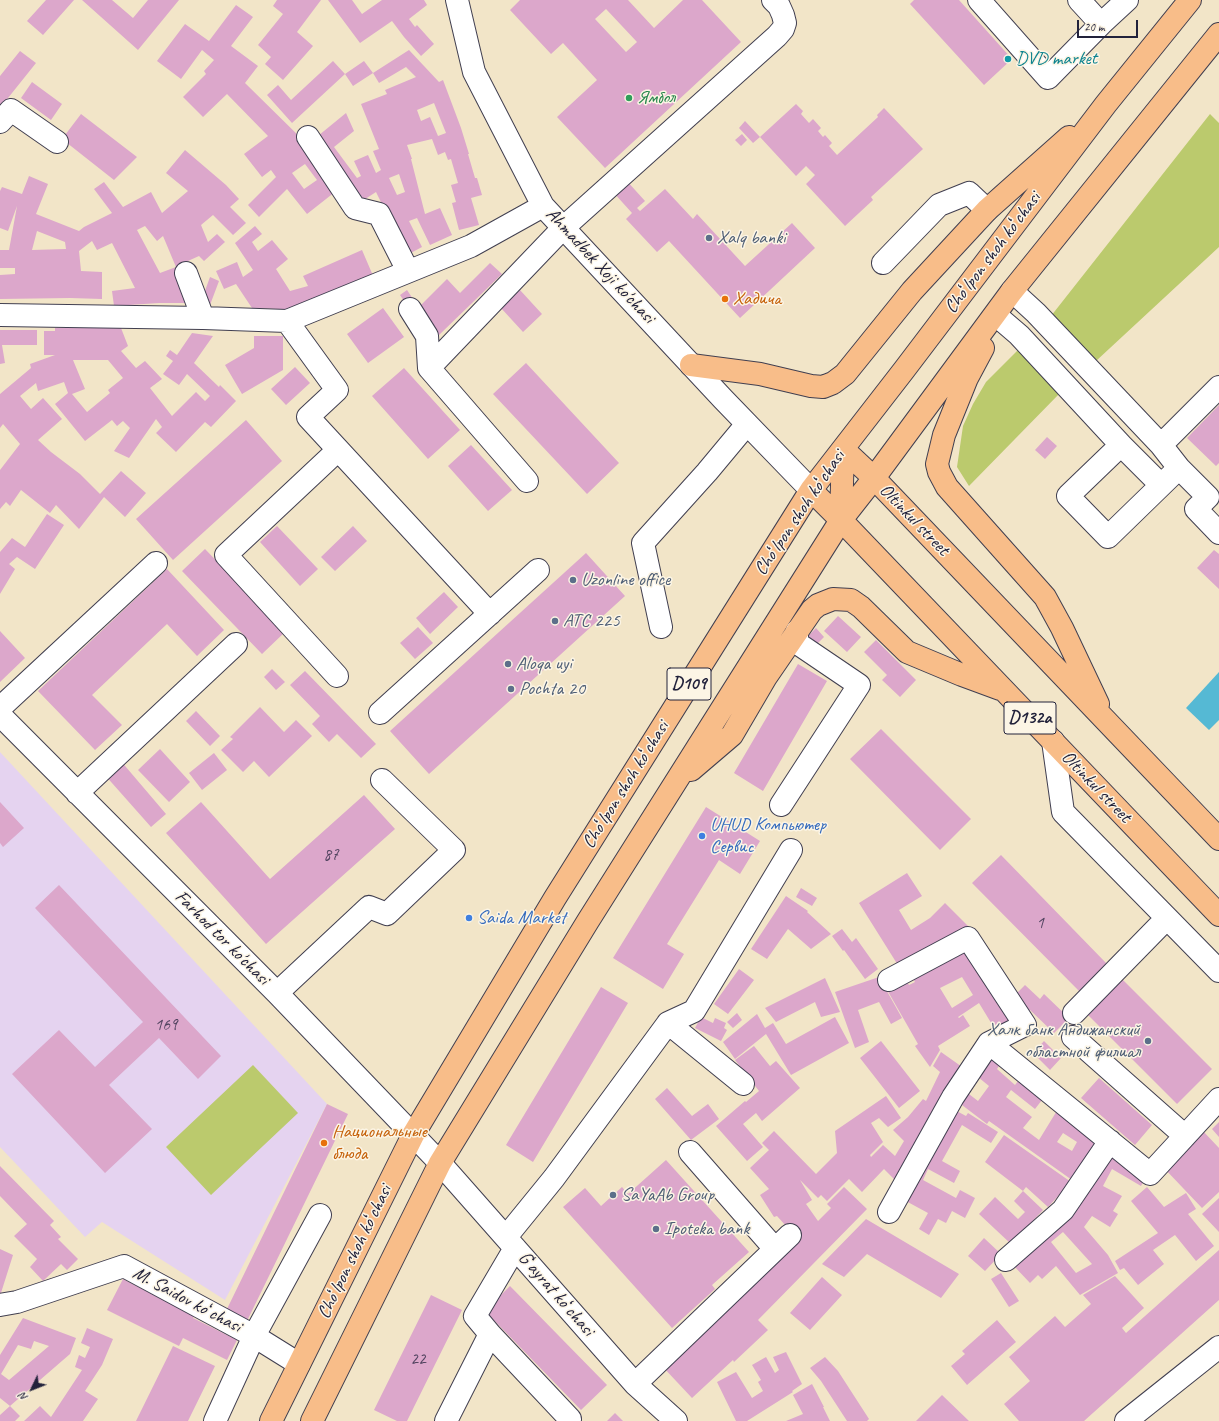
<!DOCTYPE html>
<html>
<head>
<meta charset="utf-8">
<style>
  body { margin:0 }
  #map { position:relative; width:1219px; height:1421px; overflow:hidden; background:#f2e5c8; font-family:Caveat,sans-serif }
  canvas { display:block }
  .north { position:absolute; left:12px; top:1369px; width:40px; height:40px; -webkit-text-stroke:3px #fcf5e5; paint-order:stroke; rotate:227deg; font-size:11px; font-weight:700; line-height:16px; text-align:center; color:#22223b }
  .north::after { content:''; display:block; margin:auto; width:14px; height:18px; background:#22223b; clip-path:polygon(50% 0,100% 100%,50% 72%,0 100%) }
  .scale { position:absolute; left:1077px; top:20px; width:61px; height:18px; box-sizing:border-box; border:2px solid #22223b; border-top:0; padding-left:5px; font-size:12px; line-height:14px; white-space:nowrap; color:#22223b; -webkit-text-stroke:3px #fcf5e5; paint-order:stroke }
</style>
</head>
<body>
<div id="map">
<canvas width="1219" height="1421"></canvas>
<div class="north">N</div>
<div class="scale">20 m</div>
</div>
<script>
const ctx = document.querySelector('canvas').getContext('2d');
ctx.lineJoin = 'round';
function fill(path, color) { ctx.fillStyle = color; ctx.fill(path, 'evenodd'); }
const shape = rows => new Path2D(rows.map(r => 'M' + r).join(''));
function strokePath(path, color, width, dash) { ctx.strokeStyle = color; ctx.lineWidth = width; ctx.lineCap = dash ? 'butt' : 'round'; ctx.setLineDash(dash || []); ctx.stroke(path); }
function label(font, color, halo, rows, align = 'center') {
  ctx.font = font + ' Caveat,sans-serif'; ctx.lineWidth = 3; ctx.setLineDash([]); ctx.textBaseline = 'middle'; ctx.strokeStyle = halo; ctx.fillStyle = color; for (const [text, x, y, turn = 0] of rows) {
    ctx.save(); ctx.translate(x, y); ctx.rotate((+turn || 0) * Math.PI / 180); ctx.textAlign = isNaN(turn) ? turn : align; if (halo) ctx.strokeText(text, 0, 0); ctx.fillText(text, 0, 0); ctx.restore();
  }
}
const built = shape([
  [0,752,327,1104,225,1300,102,1222,85,1237,0,1147]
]);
const green = shape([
  [1210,114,1219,123,1219,247,1096,361,1051,316],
  [1019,349,1060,393,969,486,957,467,963,426,973,404,986,382],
  [253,1065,298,1113,211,1195,166,1147]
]);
const water = shape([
  [1219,672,1219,720,1209,730,1186,708]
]);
const building = shape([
  [46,0,74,0,43,35,27,21],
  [82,0,112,0,133,18,148,0,179,0,138,50],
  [277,0,321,0,297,32,313,46,283,80,265,64,271,57,258,45,283,14,273,6],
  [328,0,352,0,362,14,382,0,424,0,427,5,409,19,415,27,417,25,434,44,421,56,404,37,392,21,360,43],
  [520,0,628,0,654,28,683,0,702,0,741,42,605,168,557,117,597,80,563,43,551,54,510,10],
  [606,9,637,42,626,52,595,19],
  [914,0,959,0,1012,59,984,85,910,4],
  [236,5,253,17,231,46,258,66,245,83,306,143,340,188,307,214,287,189,259,217,248,205,276,177,271,170,262,177,244,154,268,136,227,94,203,117,183,97,206,74,204,71,214,60,202,50,181,79,157,61,185,24,209,41],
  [305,164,317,180,304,189,292,173],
  [409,50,439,82,443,80,461,128,469,154,468,154,475,178,477,178,482,195,471,198,479,225,459,230,452,203,456,202,451,185,458,183,451,159,448,160,445,152,438,155,432,139,407,145,412,159,411,159,425,214,440,208,452,235,430,245,417,218,409,221,422,247,407,255,376,192,359,203,313,140,346,113,354,131,334,147,357,178,361,176,354,161,368,155,376,173,381,170,373,151,379,149,361,104,387,94,385,90,416,77,406,67,379,83,373,73],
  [434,103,446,133,438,136,430,117,421,121,417,110],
  [399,174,405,192,397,195,389,178],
  [20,51,36,63,0,108,0,76],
  [333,61,345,74,292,123,267,95,278,85,291,100],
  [364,61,373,73,353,86,345,74],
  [32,82,62,104,51,120,21,98],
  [796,104,803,111,801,114,809,123,813,119,821,128,818,131,823,137,825,135,832,143,829,146,837,155,878,117,877,115,884,108,923,149,871,197,873,200,845,226,806,184,815,175,806,166,796,176,760,137],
  [81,114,137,157,114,180,62,139],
  [745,121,760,137,753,143,739,128],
  [742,134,747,140,741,146,735,140],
  [185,150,226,185,239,199,230,207,246,223,233,235,213,215,201,225,208,242,217,234,225,242,204,261,199,256,179,265,195,303,159,303,114,306,112,291,135,288,112,243,97,250,92,241,79,251,81,271,102,272,102,299,70,298,0,299,0,275,15,274,15,268,0,268,0,250,9,250,17,206,8,231,0,228,0,191,2,187,22,194,29,176,48,184,36,214,79,231,84,227,112,213,94,189,104,182,123,207,151,192,162,213,188,191,166,173],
  [145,226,157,241,163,236,176,267,160,273,137,230],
  [37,231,65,242,66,249,32,250],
  [626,180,645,201,637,208,640,211,665,189,693,219,697,214,745,266,792,223,815,248,740,318,669,241,657,252,626,219,632,213,613,192],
  [255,226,262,234,252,242,258,251,272,240,288,259,276,269,290,291,308,286,303,276,362,250,374,278,281,313,278,309,252,308,236,284,224,289,216,271,237,262,243,277,253,270,235,243],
  [490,263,502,274,439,335,415,311,447,279,460,293],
  [210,277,219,281,210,305,201,302],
  [407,290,413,299,406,304,400,295],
  [520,290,542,314,523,332,501,308],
  [383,308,404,337,368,363,347,334],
  [55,328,121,328,128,346,121,351,136,368,145,361,162,379,150,388,172,416,196,392,205,401,210,396,187,374,179,385,163,374,173,361,166,356,170,350,177,355,192,333,213,336,194,363,219,387,220,385,236,401,211,427,205,422,176,452,156,433,162,427,156,419,129,458,114,451,130,428,123,421,117,426,112,420,85,441,55,404,68,393,64,382,38,391,36,383,20,396,31,409,43,398,62,419,38,440,51,452,80,474,100,494,121,471,146,493,125,517,104,497,79,529,56,505,50,513,21,490,10,506,6,502,0,509,0,470,20,444,3,424,0,428,0,394,31,368,30,364,55,355,44,355,44,331,55,331],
  [73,360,108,360,123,378,108,390,110,393,87,412,72,394,85,389],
  [0,330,37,330,37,345,2,345,5,363,0,364],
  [254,336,283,336,283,370,242,394,225,365,254,348],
  [526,363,619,463,587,494,493,394],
  [295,367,310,383,286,405,271,389],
  [404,368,460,430,428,459,372,396],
  [1219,405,1219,463,1216,466,1187,438],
  [246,420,282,461,173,560,136,519],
  [1047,437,1057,446,1045,459,1035,450],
  [471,445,512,490,488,511,448,466],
  [47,514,64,525,35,569,17,557,9,564,15,569,0,594,0,552,12,538,25,547],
  [277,526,318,569,300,586,260,542],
  [353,526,367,541,335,571,321,557],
  [205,549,285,632,262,654,182,571],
  [1214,550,1219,554,1219,589,1197,568],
  [586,553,625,596,429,774,390,731],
  [167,569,224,630,197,656,167,624,92,695,122,725,95,750,38,691],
  [444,592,458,607,430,634,416,618],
  [838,616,861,637,847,652,824,631],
  [418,627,433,643,415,659,400,643],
  [816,628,824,637,811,650,803,641],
  [0,631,25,658,0,682],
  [876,640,916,680,900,697,882,680,887,675,864,652],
  [798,664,827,681,763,791,734,773],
  [272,669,285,682,276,690,264,677],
  [305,671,376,744,361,758,337,734,329,742,312,724,320,716,290,685],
  [260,707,284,732,296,720,312,736,269,777,254,761,243,772,221,750,233,739,230,737],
  [196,711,220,736,210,746,186,721],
  [881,729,971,819,940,850,850,759],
  [160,749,190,782,169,802,138,770],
  [214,753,227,770,202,790,189,773],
  [120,760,166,814,151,827,104,774],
  [364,795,395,829,266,944,166,833,201,802,270,879],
  [0,802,24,828,3,847,0,843],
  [706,807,760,841,740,874,719,860,667,944,684,954,663,989,613,958],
  [1001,855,1107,964,1080,992,972,883],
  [907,873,922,896,899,910,911,930,930,918,945,903,969,927,953,942,901,970,859,903],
  [59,885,221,1056,198,1079,159,1038,109,1085,152,1129,105,1173,12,1074,59,1030,95,1067,143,1022,35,908],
  [801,888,817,898,812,906,796,897],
  [786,896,808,911,807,912,831,934,811,949,788,929,767,959,751,949],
  [842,929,852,942,856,938,878,969,865,979,844,950,843,951,832,936],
  [964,944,1012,1021,996,1031,979,1003,958,1017,959,1018,963,1015,970,1026,938,1046,940,1050,930,1067,915,1046,918,1044,886,988,904,977,909,985,915,982,909,972],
  [962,977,973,995,952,1008,940,988],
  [739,969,754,980,728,1014,714,1004],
  [879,977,902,1018,891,1024,879,1002,858,1010,869,1042,855,1048,835,992],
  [1120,977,1212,1069,1177,1104,1085,1012],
  [825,978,840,1012,821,1017,815,1002,776,1022,765,1008],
  [1025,985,1040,999,1044,994,1069,1018,1054,1033,1030,1010,1027,1012,1012,998],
  [601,987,628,1003,533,1162,506,1145],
  [737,1013,742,1020,733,1028,727,1022],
  [757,1014,765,1028,773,1023,786,1044,835,1017,849,1043,791,1075,766,1034,735,1059,723,1042],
  [701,1017,713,1023,715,1018,726,1023,724,1028,727,1030,721,1041,695,1028],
  [881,1041,920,1091,899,1108,860,1058],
  [1044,1041,1061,1058,1050,1070,1033,1053],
  [754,1046,770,1066,776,1061,800,1088,762,1121,756,1113,743,1124,763,1147,747,1161,716,1126,745,1101,746,1102,759,1091,735,1060],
  [990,1051,1003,1060,997,1069,1015,1085,1021,1077,1045,1096,1035,1109,1011,1090,1006,1097,1032,1117,1023,1128,1039,1140,1058,1109,1098,1139,1072,1180,989,1121,987,1124,958,1102,965,1091,978,1101,989,1086,973,1073],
  [1063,1133,1077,1142,1072,1151,1057,1142],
  [941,1052,965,1069,899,1184,884,1169,862,1192,849,1179,827,1201,821,1195,818,1198,800,1180,812,1200,806,1204,818,1221,831,1208,827,1204,844,1187,867,1209,758,1320,768,1330,734,1362,733,1360,692,1398,662,1366,795,1236,777,1216,774,1217,760,1195,769,1189,750,1168,769,1150,762,1143,774,1131,816,1174,837,1153,835,1131,886,1096,901,1118,888,1127,879,1118,871,1123,883,1142,870,1155,871,1157,883,1145,895,1156,904,1141,893,1130,908,1117,923,1099,926,1101,940,1072,933,1066],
  [1099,1078,1152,1125,1135,1145,1081,1098],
  [667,1088,692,1116,708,1104,719,1119,691,1140,655,1099],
  [327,1104,348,1114,247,1321,226,1311],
  [951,1108,966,1116,968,1113,998,1132,991,1143,962,1125,942,1161,960,1171,954,1183,928,1169,923,1180,956,1198,960,1190,975,1198,965,1218,952,1211,946,1223,938,1219,929,1235,919,1229,928,1213,904,1200],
  [1219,1122,1219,1137,1212,1129],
  [1202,1130,1219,1148,1219,1192,1202,1208,1163,1167],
  [1004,1135,1071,1182,1048,1207,1026,1187,1023,1191,985,1162],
  [1103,1151,1146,1176,1141,1186,1112,1169,1103,1186,1122,1196,1113,1211,1118,1214,1110,1227,1092,1216,1084,1227,1108,1255,1118,1273,1080,1295,1056,1266,1042,1279,1038,1275,1030,1283,1013,1265],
  [1063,1232,1092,1264,1076,1273,1051,1242],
  [666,1160,749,1252,712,1285,715,1289,672,1328,563,1207,585,1188,601,1206,622,1187,628,1194],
  [0,1166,54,1221,50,1225,61,1237,58,1239,78,1259,67,1270,61,1264,43,1281,30,1267,37,1259,14,1236,27,1224,0,1196],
  [1147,1187,1164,1207,1186,1193,1196,1209,1188,1214,1214,1246,1196,1261,1175,1235,1153,1250,1164,1264,1138,1285,1124,1268,1120,1270,1115,1261,1158,1233,1131,1201],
  [1023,1191,1043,1210,1011,1244,979,1214,995,1197,1018,1219,1025,1212,1014,1201],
  [1219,1198,1219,1232,1202,1214],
  [866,1219,959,1274,941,1298,867,1254,844,1277,822,1264],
  [984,1238,1001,1254,985,1271,968,1256],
  [0,1249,13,1255,0,1296],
  [1219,1250,1219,1300,1084,1421,1019,1421,1004,1404,1030,1381,1009,1357,1055,1316,1065,1327,1091,1304,1083,1295,1115,1276,1144,1308,1122,1328,1126,1333],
  [1001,1273,1019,1301,1009,1307,991,1279],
  [822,1277,842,1295,810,1330,790,1313],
  [123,1279,194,1316,193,1318,237,1340,227,1360,183,1338,179,1346,107,1310],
  [510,1286,607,1385,581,1410,485,1311],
  [431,1295,462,1310,407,1421,397,1421,374,1410],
  [23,1318,76,1338,70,1354,10,1406,20,1416,15,1421,0,1421,0,1415,10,1406,0,1398,0,1355],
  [34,1341,49,1346,9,1380,1,1374,18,1345,31,1349],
  [997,1320,1016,1342,967,1385,951,1366,965,1354,962,1351],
  [87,1328,113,1339,102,1365,85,1391,98,1399,83,1421,24,1421,40,1406,51,1417,82,1370,75,1367,79,1355,85,1358,90,1347,81,1343],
  [173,1346,215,1366,188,1421,136,1421],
  [786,1352,802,1384,792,1391,793,1392,747,1421,736,1421,717,1382,736,1372,752,1398,763,1391,758,1382,761,1380,752,1365,766,1357,775,1373,779,1370,773,1357],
  [825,1357,838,1371,869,1419,867,1421,847,1421,821,1381,810,1368],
  [812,1384,824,1407,823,1407,830,1421,786,1421,803,1414,793,1395],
  [942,1395,969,1421,916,1421],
  [615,1413,623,1421,607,1421]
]);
const minor = shape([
  [457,0,474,72,543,206,723,399,811,490],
  [979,0,1048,78,1101,24],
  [1079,0,1101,24,1127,0],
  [0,122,11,110,57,142],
  [308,137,355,208,379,214,408,271],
  [883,263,939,205,969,193,987,210],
  [186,273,203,318],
  [1012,291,1036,313,1161,445,1179,468,1108,537,1068,496,1121,445,1161,485],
  [410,309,427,336,429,368,527,481],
  [0,315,203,318,287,321,471,246,543,206],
  [998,317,1019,335,1121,445],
  [287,321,337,390,308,417,490,614],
  [429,368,563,228,777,36,783,29,785,23,783,15,779,6,773,0],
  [1161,445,1219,387],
  [1179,468,1208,497,1196,509,1219,533],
  [661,627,643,543,707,472,747,424],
  [337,676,226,555,338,450],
  [0,708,156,563],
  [380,713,538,570],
  [0,715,277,993,440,1163,635,1384,676,1421],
  [1053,741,1063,812,1219,971],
  [77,793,236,644],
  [781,805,859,685,797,643,797,631],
  [889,980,968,938,1025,1025,989,1043,1150,1174,1219,1099],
  [277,993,369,907,387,914,454,850,382,780],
  [1074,1013,1167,918],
  [668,1023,694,1011,791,850],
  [1073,1037,1185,1136],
  [690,1152,775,1249],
  [889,1212,953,1097,989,1043],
  [506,1237,554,1178,668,1023,743,1084],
  [1006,1260,1063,1210,1110,1141],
  [0,1305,17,1302,124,1266,254,1336,299,1364],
  [490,1334,570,1419,568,1421],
  [635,1384,790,1235],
  [215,1421,254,1336,320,1215],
  [446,1421,490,1334,475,1316,515,1248],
  [1126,1421,1219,1347]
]);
const major = shape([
  [983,348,967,378,944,435,937,464,939,472,947,487,1045,597,1062,628,1098,704],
  [691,365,760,374,811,386,823,387,833,383,845,374,912,291,987,210,1069,137],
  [843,449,874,478,1219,839],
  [811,490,841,520,1219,915],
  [841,520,843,449],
  [691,770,732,735,766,677,812,610,818,605,833,599,851,600,861,607,907,652,962,675,1000,689],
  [271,1421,413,1135,555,898,811,490,904,370,1106,104,1190,0],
  [312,1421,440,1163,588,921,841,520,874,478,1012,291,1219,34]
]);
const markers = [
  [1008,59,4,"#0f9aa8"],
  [629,98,4,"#2e9e5b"],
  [709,238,4,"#5c6f8a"],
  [725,299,4,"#e8710a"],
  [573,580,4,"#5c6f8a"],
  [555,621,4,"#5c6f8a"],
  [508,664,4,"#5c6f8a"],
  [511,689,4,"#5c6f8a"],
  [702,836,4,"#3f7fe0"],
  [469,918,4,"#3f7fe0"],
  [1148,1041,4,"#5c6f8a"],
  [324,1143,4,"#e8710a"],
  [613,1195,4,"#5c6f8a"],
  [656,1229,4,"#5c6f8a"]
];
const numberNames = [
  ["87",331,856],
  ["1",1040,924],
  ["169",166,1026],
  ["22",418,1360]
];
const shields = [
  [689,684,44],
  [1030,718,52]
];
const shieldNames = [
  ["D109",689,684],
  ["D132a",1030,718]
];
const cultureNames = [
  ["DVD market",1016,59]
];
const leisureNames = [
  ["Ямбол",637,98]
];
const serviceNames = [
  ["Xalq banki",717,238],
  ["Uzonline office",581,580],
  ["АТС 225",563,621],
  ["Aloqa uyi",516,664],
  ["Pochta 20",519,689],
  ["Халк банк Андижанский",1140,1030,"right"],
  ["областной филиал",1140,1052,"right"],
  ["SaYaAb Group",621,1195],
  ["Ipoteka bank",664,1229]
];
const streetNames = [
  ["Choʻlpon shoh koʻchasi",993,253,-53],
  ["Ahmadbek Xoji ko'chasi",600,266,47],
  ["Choʻlpon shoh koʻchasi",800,513,-56],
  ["Oltinkul street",914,520,46],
  ["Choʻlpon shoh koʻchasi",626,785,-58],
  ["Oltinkul street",1096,787,46],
  ["Farhod tor ko'chasi",222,938,45],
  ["Choʻlpon shoh koʻchasi",355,1252,-64],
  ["Gʻayrat koʻchasi",556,1294,49],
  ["M. Saidov koʻchasi",187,1300,28]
];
const foodNames = [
  ["Хадича",733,299],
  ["Национальные",332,1132],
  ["блюда",332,1154]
];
const shopNames = [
  ["UHUD Компьютер",710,825],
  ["Сервис",710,847],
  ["Saida Market",477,918]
];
fill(built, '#e5d3f0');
fill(green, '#bbca6d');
fill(water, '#55b9d4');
fill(building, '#dca7cb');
strokePath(minor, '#413f50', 24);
strokePath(major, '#413f50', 24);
strokePath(minor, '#fff', 22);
strokePath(major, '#f8bd89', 22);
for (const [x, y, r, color] of markers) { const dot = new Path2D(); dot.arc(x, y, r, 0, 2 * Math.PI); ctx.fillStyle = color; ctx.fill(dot); strokePath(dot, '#fcf5e5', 1.5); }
label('17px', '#50435f', null, numberNames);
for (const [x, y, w] of shields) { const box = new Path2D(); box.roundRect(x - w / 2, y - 16, w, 32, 3); ctx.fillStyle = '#fcf5e5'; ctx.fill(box); strokePath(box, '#22223b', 1); }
label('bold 18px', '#22223b', null, shieldNames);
label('19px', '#0d838f', '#fcf5e5', cultureNames, 'left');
label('19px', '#27864d', '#fcf5e5', leisureNames, 'left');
label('19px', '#4e5e75', '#fcf5e5', serviceNames, 'left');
label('19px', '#22223b', '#fcf5e5', streetNames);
label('19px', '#c56008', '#fcf5e5', foodNames, 'left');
label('19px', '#366cbe', '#fcf5e5', shopNames, 'left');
</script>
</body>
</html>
